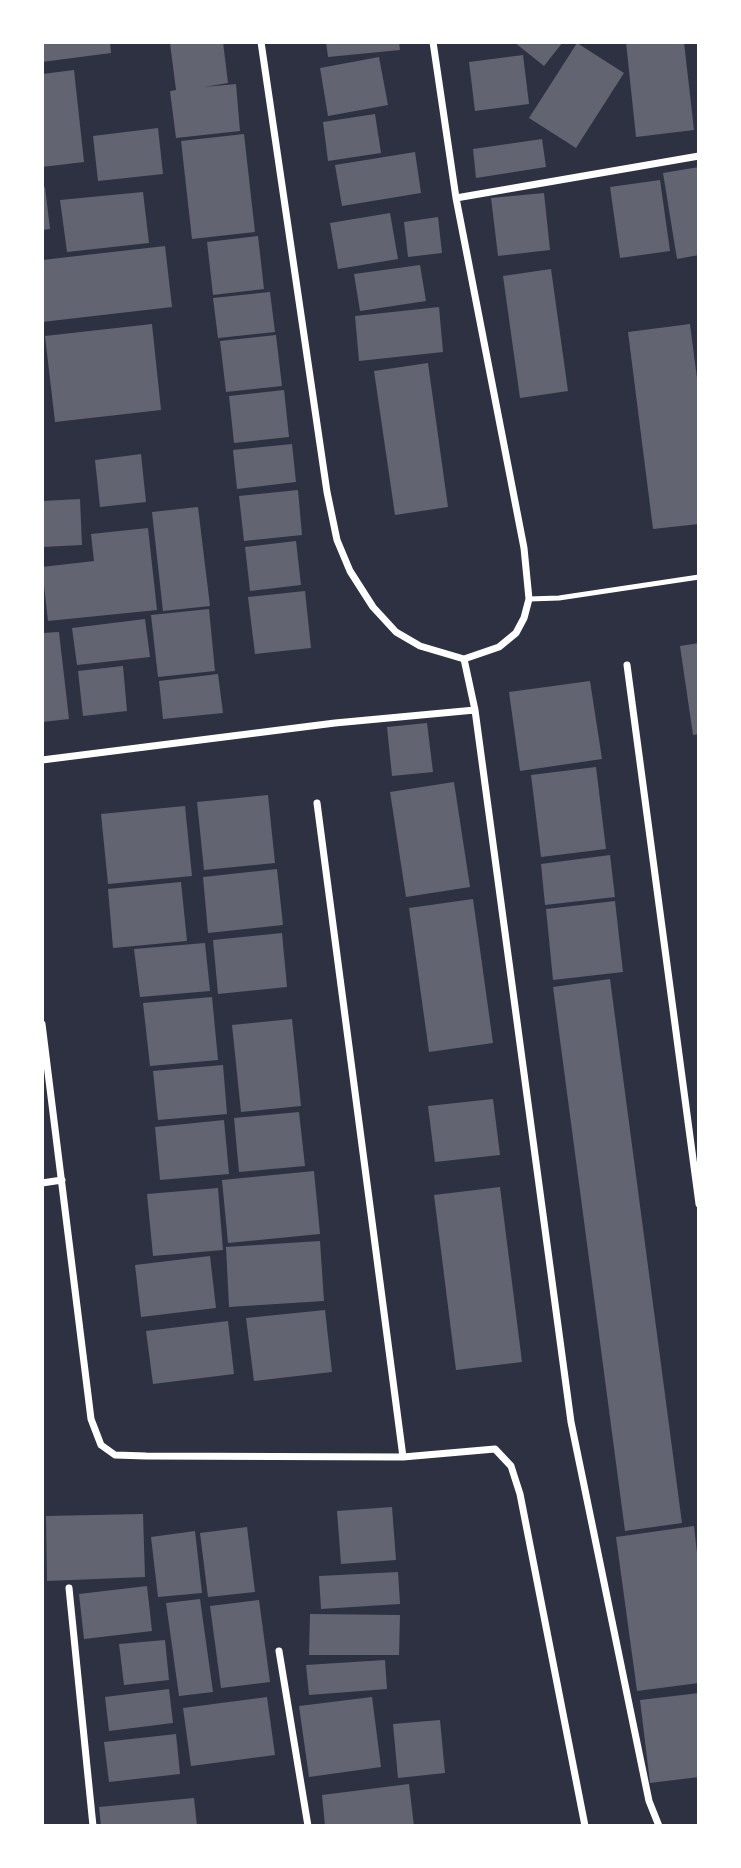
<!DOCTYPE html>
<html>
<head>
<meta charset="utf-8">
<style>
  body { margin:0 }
  #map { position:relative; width:741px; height:1868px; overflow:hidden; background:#2d3142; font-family:Inter,sans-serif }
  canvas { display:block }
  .frame { position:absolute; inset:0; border:44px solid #fff; pointer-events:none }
</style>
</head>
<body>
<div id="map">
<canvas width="741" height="1868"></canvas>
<div class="frame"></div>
</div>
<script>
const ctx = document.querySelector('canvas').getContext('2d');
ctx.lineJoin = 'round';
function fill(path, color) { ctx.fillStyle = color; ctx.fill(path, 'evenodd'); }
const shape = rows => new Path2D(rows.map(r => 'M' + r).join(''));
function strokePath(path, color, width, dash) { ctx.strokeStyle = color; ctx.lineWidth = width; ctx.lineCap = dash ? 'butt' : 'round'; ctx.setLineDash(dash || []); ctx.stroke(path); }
const building = shape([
  [42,42,110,42,111,53,42,62],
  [177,42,223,42,228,83,204,87,236,84,240,131,176,138,170,91,176,90,170,43],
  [326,42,399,42,400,50,328,57],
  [514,42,563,42,544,66],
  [626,42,684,42,694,130,636,137],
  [577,43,624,73,576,148,529,118],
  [523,55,529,104,475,111,469,62],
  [379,57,388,105,328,116,320,68],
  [74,70,84,162,42,167,42,74],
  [375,114,381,153,328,161,323,122],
  [158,128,163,174,98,181,93,136],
  [244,134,255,232,192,239,181,141],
  [542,139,546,167,476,178,473,149],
  [415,152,421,193,342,206,335,165],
  [699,167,699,255,677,259,663,173],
  [660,180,670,251,620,258,610,187],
  [45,187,50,229,42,230,42,188],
  [143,192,149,243,67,252,60,200],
  [544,193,550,250,498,256,491,198],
  [390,213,398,259,338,269,330,223],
  [438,217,442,253,408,257,404,222],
  [258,236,264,289,213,295,207,242],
  [165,246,172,307,42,322,42,260],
  [420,265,426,301,360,311,354,274],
  [551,269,568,391,520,398,503,276],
  [270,292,275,332,218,338,213,298],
  [439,307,443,352,359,361,355,316],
  [152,324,161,410,55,422,45,336],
  [690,324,699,394,699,524,653,529,628,332],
  [276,335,282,386,226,392,220,341],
  [428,363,448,507,395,515,374,371],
  [284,390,289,437,234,443,229,396],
  [292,444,296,482,237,489,233,450],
  [141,454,146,502,100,507,95,460],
  [298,490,302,535,244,541,239,496],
  [80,499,82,545,42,547,42,501],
  [198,507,210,606,163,611,152,512],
  [148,528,157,610,48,621,42,567,94,561,91,534],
  [296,541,301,585,250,591,245,547],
  [305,591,311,648,255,654,248,597],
  [209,609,215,671,158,677,151,615],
  [145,619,150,657,77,665,72,628],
  [59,632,69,719,42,722,42,633],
  [699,643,699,734,693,735,680,646],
  [123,666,127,711,83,716,78,671],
  [218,674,223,713,163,719,159,681],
  [590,681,602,759,520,771,509,692],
  [427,723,433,772,392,776,387,727],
  [596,767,606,849,541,857,531,775],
  [454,782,470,887,406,897,390,792],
  [268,795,275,863,204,870,197,802],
  [185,806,192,876,108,884,101,814],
  [610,855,615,897,545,905,541,864],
  [277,869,283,925,208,933,203,877],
  [181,882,187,941,113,948,108,889],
  [473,899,493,1043,429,1052,409,908],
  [615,901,623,972,553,980,546,909],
  [282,933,287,987,218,994,213,940],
  [205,943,210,991,140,997,134,949],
  [610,979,682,1523,625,1531,553,987],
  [212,997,218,1060,150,1066,143,1003],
  [292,1019,301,1106,241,1112,232,1025],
  [223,1065,227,1114,158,1120,153,1071],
  [493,1099,500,1155,435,1162,428,1106],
  [299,1112,305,1166,239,1172,234,1118],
  [224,1120,229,1174,160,1180,155,1127],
  [314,1171,320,1234,228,1243,222,1180],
  [500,1187,522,1362,456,1370,434,1195],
  [218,1188,223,1250,153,1256,147,1194],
  [320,1241,324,1301,229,1307,226,1247],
  [210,1256,216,1308,141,1317,135,1265],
  [325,1310,332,1372,254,1381,246,1318],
  [228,1321,234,1374,153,1384,146,1331],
  [392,1507,396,1560,341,1564,337,1511],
  [143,1514,145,1577,47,1581,46,1516],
  [694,1526,699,1571,699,1683,637,1691,616,1537],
  [247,1527,255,1592,208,1597,200,1533],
  [195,1531,202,1593,158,1597,151,1537],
  [398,1572,400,1604,321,1609,319,1576],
  [147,1586,152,1631,84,1639,79,1594],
  [200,1599,213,1692,179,1696,166,1603],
  [259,1600,270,1682,221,1688,210,1606],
  [310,1614,400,1615,399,1655,309,1655],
  [165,1640,169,1680,124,1685,119,1644],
  [385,1660,387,1689,309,1695,306,1665],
  [169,1689,173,1723,109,1731,105,1697],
  [699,1693,699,1777,650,1783,640,1700],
  [267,1697,275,1755,191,1766,183,1708],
  [372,1697,381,1767,309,1777,299,1706],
  [440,1720,445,1773,398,1778,393,1724],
  [176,1734,180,1774,109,1782,104,1742],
  [409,1784,414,1826,325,1826,322,1795],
  [194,1798,197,1826,101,1826,99,1807]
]);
const service = shape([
  [529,599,559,598,699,577]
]);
const minor = shape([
  [261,42,327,492,337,540,350,571,373,607,396,632,420,646,464,659,499,647,516,633,524,618,529,599,524,548,456,198,433,42],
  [456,198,699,156],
  [464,659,475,710,571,1422,649,1801,659,1826],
  [627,665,699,1204],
  [42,760,335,723,475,710],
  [317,803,403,1457],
  [42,1024,91,1419,101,1445,115,1455,146,1456,403,1457,495,1449,511,1466,520,1494,585,1826],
  [42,1183,62,1180],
  [69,1588,93,1826],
  [279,1651,308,1826]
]);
fill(building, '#626471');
strokePath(service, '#fff', 5);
strokePath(minor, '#fff', 7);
</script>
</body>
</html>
